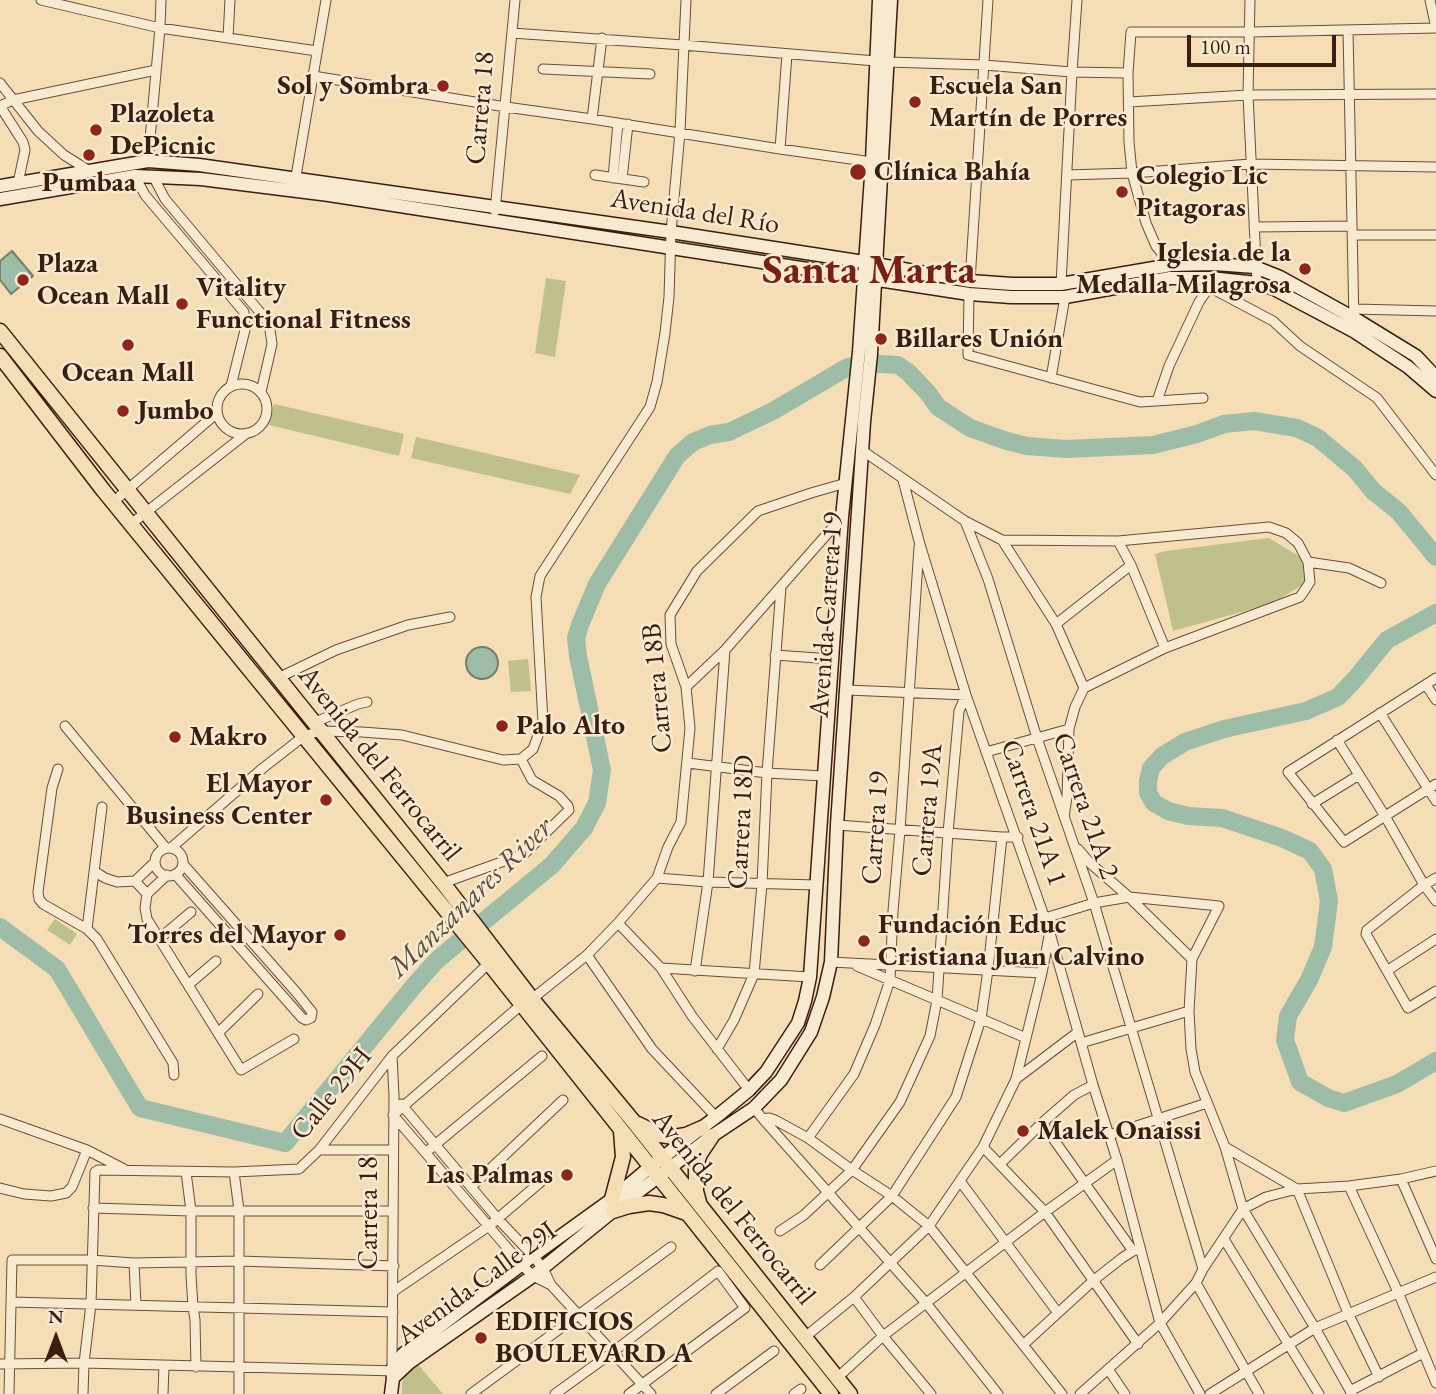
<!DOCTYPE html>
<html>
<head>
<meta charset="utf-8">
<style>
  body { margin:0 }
  #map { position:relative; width:1436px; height:1394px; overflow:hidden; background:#f5deb6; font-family:"EB Garamond",serif }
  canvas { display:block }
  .north { position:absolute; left:21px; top:1303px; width:70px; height:70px; -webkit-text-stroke:5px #f8ead0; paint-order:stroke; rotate:0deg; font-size:19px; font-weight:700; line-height:28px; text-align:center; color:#3c1d11 }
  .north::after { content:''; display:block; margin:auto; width:24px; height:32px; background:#3c1d11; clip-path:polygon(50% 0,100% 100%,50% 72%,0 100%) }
  .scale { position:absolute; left:1187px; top:35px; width:149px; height:32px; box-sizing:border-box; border:4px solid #3c1d11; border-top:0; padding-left:9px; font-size:21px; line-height:24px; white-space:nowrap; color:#3c1d11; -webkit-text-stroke:5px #f8ead0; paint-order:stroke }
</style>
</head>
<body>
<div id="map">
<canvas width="1436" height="1394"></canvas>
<div class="north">N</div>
<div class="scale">100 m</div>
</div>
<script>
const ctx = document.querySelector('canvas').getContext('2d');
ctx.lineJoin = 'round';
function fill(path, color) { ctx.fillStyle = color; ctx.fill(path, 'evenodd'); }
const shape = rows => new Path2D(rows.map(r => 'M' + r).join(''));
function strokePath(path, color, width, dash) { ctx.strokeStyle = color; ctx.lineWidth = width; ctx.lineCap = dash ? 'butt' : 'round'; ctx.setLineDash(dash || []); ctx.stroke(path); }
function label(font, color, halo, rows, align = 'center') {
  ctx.font = font + ' "EB Garamond",serif'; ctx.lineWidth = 5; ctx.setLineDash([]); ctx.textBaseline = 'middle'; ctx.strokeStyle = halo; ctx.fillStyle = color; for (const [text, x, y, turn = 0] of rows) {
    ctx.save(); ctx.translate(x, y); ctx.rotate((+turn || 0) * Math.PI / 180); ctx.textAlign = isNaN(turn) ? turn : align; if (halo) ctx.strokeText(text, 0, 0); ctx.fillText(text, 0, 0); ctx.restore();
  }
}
const green = shape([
  [546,278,566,281,555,357,535,353],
  [274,404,404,434,399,456,269,425],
  [416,437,580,475,570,494,411,458],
  [1269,538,1302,558,1305,583,1274,603,1173,631,1155,554,1166,551],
  [528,659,531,691,511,692,508,661],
  [55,919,77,934,70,945,47,930],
  [416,1362,443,1394,402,1394,402,1383,407,1369]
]);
const water = shape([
  [12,251,33,276,11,294,0,280,0,261,12,251],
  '466 663a16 16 0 1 1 32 0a16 16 0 1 1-32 0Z'
]);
const river = shape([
  [1436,613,1387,640,1356,678,1338,697,1306,711,1224,729,1185,742,1162,756,1151,768,1148,781,1148,793,1154,803,1168,811,1188,816,1222,818,1282,838,1310,851,1323,869,1329,901,1323,947,1309,980,1288,1016,1285,1040,1300,1082,1328,1098,1344,1103,1397,1084,1436,1061],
  [0,927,57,969,140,1108,285,1143,413,987,437,960,552,865,584,828,597,803,602,770,578,656,576,638,580,625,597,584,677,456,693,442,710,435,729,432,773,411,846,368,863,363,898,365,908,372,928,393,938,407,970,428,1007,441,1027,446,1066,449,1153,445,1197,434,1224,424,1254,421,1297,428,1318,438,1355,469,1373,491,1399,512,1436,557]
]);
const street = shape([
  [41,0,160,28,317,51],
  [1250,0,1248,95,1257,283],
  [1430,0,1436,28],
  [1348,30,1354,323],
  [512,33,683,45,888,62,984,65,1072,72,1128,73],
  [228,38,230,0],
  [543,69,650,74],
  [313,76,506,107,592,119,780,149,872,162],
  [0,83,38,131,64,155,88,170],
  [1129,102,1248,95,1436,94],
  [0,106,13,100,156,70],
  [0,106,23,142,25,150,18,183],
  [592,119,602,38],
  [780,149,787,54],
  [148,161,160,28,161,0],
  [595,175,644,182],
  [1067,175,1132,173,1251,164,1436,167],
  [135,176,145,195,244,312,245,330,231,386],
  [153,176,165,199,269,323,272,344,261,392],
  [613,178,618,123],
  [622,179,628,124],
  [295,182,326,0],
  [495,211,515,0],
  [1254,227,1352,226],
  [1352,235,1436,235],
  [1171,265,1156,246,1146,223,1132,173,1129,142,1128,73,1131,32,1250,32,1436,28],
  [970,281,988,0],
  [1061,284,1072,72,1077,0],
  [1209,287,1273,321,1300,346,1377,398,1436,475],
  [969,294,968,355,1140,402,1203,398],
  [1354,309,1436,311],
  [1051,378,1065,297],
  '217 409a25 25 0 1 1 50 0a25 25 0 1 1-50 0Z',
  [1157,401,1169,366,1199,302,1212,283],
  [863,451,965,521,1002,540,1118,541,1269,527,1286,533,1298,543,1308,562,1310,582,1300,597,1165,648,1084,688,1075,707,1069,729,1067,797,1064,817],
  [903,480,919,541,966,695,1050,933,1093,1085,1117,1160,1160,1323,1200,1394],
  [113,502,217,413],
  [965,521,988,579,1037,738,1094,903,1203,1269],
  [131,524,247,433],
  [1002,540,1056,624,1084,688],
  [1118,541,1131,565,1165,648],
  [1308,562,1349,568,1381,583],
  [1056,624,1131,565],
  [775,655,832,659],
  [278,678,336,650,408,625,450,617],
  [1436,678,1288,772,1344,842,1436,784],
  [1426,685,1436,700],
  [686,687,725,650,842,517],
  [1380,713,1436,801],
  [313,723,358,704,367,702],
  [65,726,166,848],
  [1337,740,1385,816,1424,885,1436,901],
  [986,752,1069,729],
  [688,763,767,773,824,776],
  [58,769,52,788,38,892,39,899,43,904,87,929,97,939,173,1063,174,1075],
  [1312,804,1359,775],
  [837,825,1002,837,1018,837],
  [171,848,263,768,304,736,320,731,362,732,402,735,503,760,521,759,533,749,543,722,536,597,540,576,650,407,657,382,665,333,669,297,671,232,680,132,686,0],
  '155 862a14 14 0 1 1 28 0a14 14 0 1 1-28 0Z',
  [1078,849,1090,863,1129,897,1192,959],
  [94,871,105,878,117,882,135,881,147,894,145,908,147,919,241,1070,294,1039],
  [175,874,302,1018,306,1020,311,1018,312,1012,296,992,183,864],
  [657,878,708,882,816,885],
  [1436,878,1424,885,1367,930,1366,934,1408,1008,1436,991],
  [135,881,155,862],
  [443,883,524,854,569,810,568,806,559,796,532,780,521,759],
  [147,894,167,875],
  [1045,918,1094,903,1129,897,1219,906,1192,959,1189,1011,1191,1049,1195,1072,1225,1147,1243,1209,1315,1328,1352,1394],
  [618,923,661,968,692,1016,749,1090],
  [87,929,102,807],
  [159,939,191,912],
  [587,955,652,1049,716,1117],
  [831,962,1042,973],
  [857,966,1026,1038],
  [661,968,810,977],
  [1388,970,1436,939],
  [695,971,708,882,725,650],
  [188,985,216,961],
  [532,999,587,955,618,923,657,878,668,847,681,822,690,728,686,687,671,644,670,615,697,571,758,511,811,493,846,483],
  [521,1005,393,1115,522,1265,533,1276,551,1285,651,1394],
  [218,1033,258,994],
  [1081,1043,1189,1011],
  [717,1049,734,1020,754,974,762,884,767,773,781,587],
  [392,1056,394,1096,392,1368],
  [1016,1079,1078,1032],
  [401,1104,498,1219,533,1256,543,1268,551,1285],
  [754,1108,763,1119,926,1303,998,1394],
  [0,1119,87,1150,124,1169],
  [763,1119,769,1118,775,1120,808,1138,852,1170,892,1196,929,1226,1062,1394],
  [1042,1123,1133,1251],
  [1109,1135,1207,1103],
  [808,1138,854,1074,875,1025,890,980,893,911,900,830,919,547],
  [983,1147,1045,1212,1138,1344],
  [1225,1147,1297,1189,1348,1313,1379,1377],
  [430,1149,542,1056],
  [319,1150,393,1150],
  [1000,1164,1042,1123,1074,1095,1093,1085],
  [186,1172,191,1211,191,1275,193,1307,195,1320,196,1367],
  [234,1172,239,1210,239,1394],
  [1401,1179,1436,1259],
  [960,1181,1058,1313],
  [1349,1186,1398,1292,1436,1383],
  [471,1187,563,1100],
  [0,1188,24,1194,51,1196,66,1193,72,1187,87,1150],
  [93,1208,191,1211,393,1211],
  [780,1231,804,1215,852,1170,900,1102,930,1036,937,1000,948,833,959,711,966,695,847,690],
  [1224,1239,1319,1394],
  [134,1263,136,1305],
  [820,1265,892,1196,956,1097,981,1019,988,970,1002,837],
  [1196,1283,1259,1394],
  [394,1291,489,1226,543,1180],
  [854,1297,883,1336,931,1394],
  [11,1302,393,1312],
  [805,1337,854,1297,929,1226,983,1147,1016,1079,1042,973,1049,936],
  [1023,1345,1094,1280,1122,1258,1133,1251,1137,1250],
  [0,1364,84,1363,397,1371],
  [1108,1369,1125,1394],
  [837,1378,883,1336,1045,1212,1117,1160],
  [1350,1391,1423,1353],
  [9,1394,12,1260,91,1260,134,1263,239,1261,394,1266],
  [83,1394,84,1363,91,1304,95,1172,98,1170,234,1172,299,1169,319,1150,392,1056,488,964],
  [163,1394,164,1366],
  [471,1394,671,1247],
  [555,1394,613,1352,718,1271,745,1308,629,1394],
  [716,1394,774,1351],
  [794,1394,801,1389],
  [1080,1394,1160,1323,1196,1283,1203,1269,1243,1209,1266,1197,1297,1189,1349,1186,1401,1179,1436,1171],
  [1210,1394,1315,1328,1436,1277]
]);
const secondary = shape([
  [0,186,148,161,199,165,671,232,864,262,970,281,1012,284,1061,284,1171,265,1214,264,1255,267,1280,277,1354,318,1416,356,1436,377],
  [0,199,135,176,201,179,329,195,969,294,1011,297,1065,297,1170,278,1210,278,1257,283,1274,289,1355,332,1408,367,1436,391],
  [393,1378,410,1362,533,1276,613,1211,712,1136,754,1108,781,1080,811,1032,823,997,831,962,837,825,864,422,871,354,891,0],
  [391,1394,393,1378,392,1370,403,1354,533,1256,612,1199,650,1167,716,1117,749,1090,766,1072,798,1023,805,1001,810,977,842,517,859,352,872,162,879,0]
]);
const primary = shape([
  [0,331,443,883,532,999,633,1121,850,1394],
  [0,356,103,490,484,957,831,1394],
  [638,1124,660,1135,674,1137,686,1135,702,1128],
  [612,1199,623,1157,621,1131],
  [699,1202,696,1191,696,1165,700,1154,712,1136],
  [613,1211,629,1206,649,1203,663,1205,686,1213]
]);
const markers = [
  [443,86,7,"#8f2418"],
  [915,102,7,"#8f2418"],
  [96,130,7,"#8f2418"],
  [89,155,7,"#8f2418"],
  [858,172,9,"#8f2418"],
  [1122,192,7,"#8f2418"],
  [1305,269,7,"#8f2418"],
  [23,280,7,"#8f2418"],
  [182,304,7,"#8f2418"],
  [881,339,7,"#8f2418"],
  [128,345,7,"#8f2418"],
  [123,411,7,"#8f2418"],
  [502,726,7,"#8f2418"],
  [175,737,7,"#8f2418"],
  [326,800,7,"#8f2418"],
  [340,935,7,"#8f2418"],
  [864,941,7,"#8f2418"],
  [1023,1131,7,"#8f2418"],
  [567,1175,7,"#8f2418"],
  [481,1338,7,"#8f2418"]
];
const poiNames = [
  ["Sol y Sombra",429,86,"right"],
  ["Escuela San",929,86],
  ["Martín de Porres",929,118],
  ["Plazoleta",110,114],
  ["DePicnic",110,146],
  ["Clínica Bahía",874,172],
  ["Colegio Lic",1136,176],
  ["Pitagoras",1136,208],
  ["Pumbaa",89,183,"center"],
  ["Iglesia de la",1291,253,"right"],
  ["Medalla Milagrosa",1291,285,"right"],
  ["Plaza",37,264],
  ["Ocean Mall",37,296],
  ["Vitality",196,288],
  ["Functional Fitness",196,320],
  ["Billares Unión",895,339],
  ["Ocean Mall",128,373,"center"],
  ["Jumbo",137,411],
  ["Palo Alto",516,726],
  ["Makro",189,737],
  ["El Mayor",312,784,"right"],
  ["Business Center",312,816,"right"],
  ["Fundación Educ",878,925],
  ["Cristiana Juan Calvino",878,957],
  ["Torres del Mayor",326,935,"right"],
  ["Malek Onaissi",1037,1131],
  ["Las Palmas",553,1175,"right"],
  ["EDIFICIOS",495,1322],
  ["BOULEVARD A",495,1354]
];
const streetNames = [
  ["Carrera 18",481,108,-85],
  ["Avenida del Río",695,212,9],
  ["Avenida Carrera 19",827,615,-86],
  ["Carrera 18B",658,688,-95],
  ["Avenida del Ferrocarril",379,764,51],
  ["Carrera 21A 2",1085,806,71],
  ["Carrera 19A",928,810,-85],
  ["Carrera 21A 1",1033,813,71],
  ["Carrera 18D",742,822,-87],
  ["Carrera 19",876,828,-86],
  ["Calle 29H",332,1094,-51],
  ["Avenida del Ferrocarril",733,1208,51],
  ["Carrera 18",369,1213,-90],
  ["Avenida Calle 29I",477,1284,-36]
];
const waterNames = [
  ["Manzanares River",471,898,-44]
];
const townNames = [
  ["Santa Marta",869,272]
];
fill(green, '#bfc08c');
fill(water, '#9dbda8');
strokePath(water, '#767d6c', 2);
strokePath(river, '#9dbda8', 18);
strokePath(street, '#6a4d3a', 11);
strokePath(secondary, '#3c1d11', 15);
strokePath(primary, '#3c1d11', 17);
strokePath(street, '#f8ead0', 9);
strokePath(secondary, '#f8ead0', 12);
strokePath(primary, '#f5deb6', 14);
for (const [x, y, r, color] of markers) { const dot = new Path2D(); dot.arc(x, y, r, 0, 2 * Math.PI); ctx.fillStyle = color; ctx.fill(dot); strokePath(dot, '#f8ead0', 2.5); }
label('bold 28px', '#3c1d11', '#f8ead0', poiNames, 'left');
label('28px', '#3c1d11', '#f8ead0', streetNames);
label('italic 30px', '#594d3e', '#f8ead0', waterNames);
label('bold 42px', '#7a1f14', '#f8ead0', townNames);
</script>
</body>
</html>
